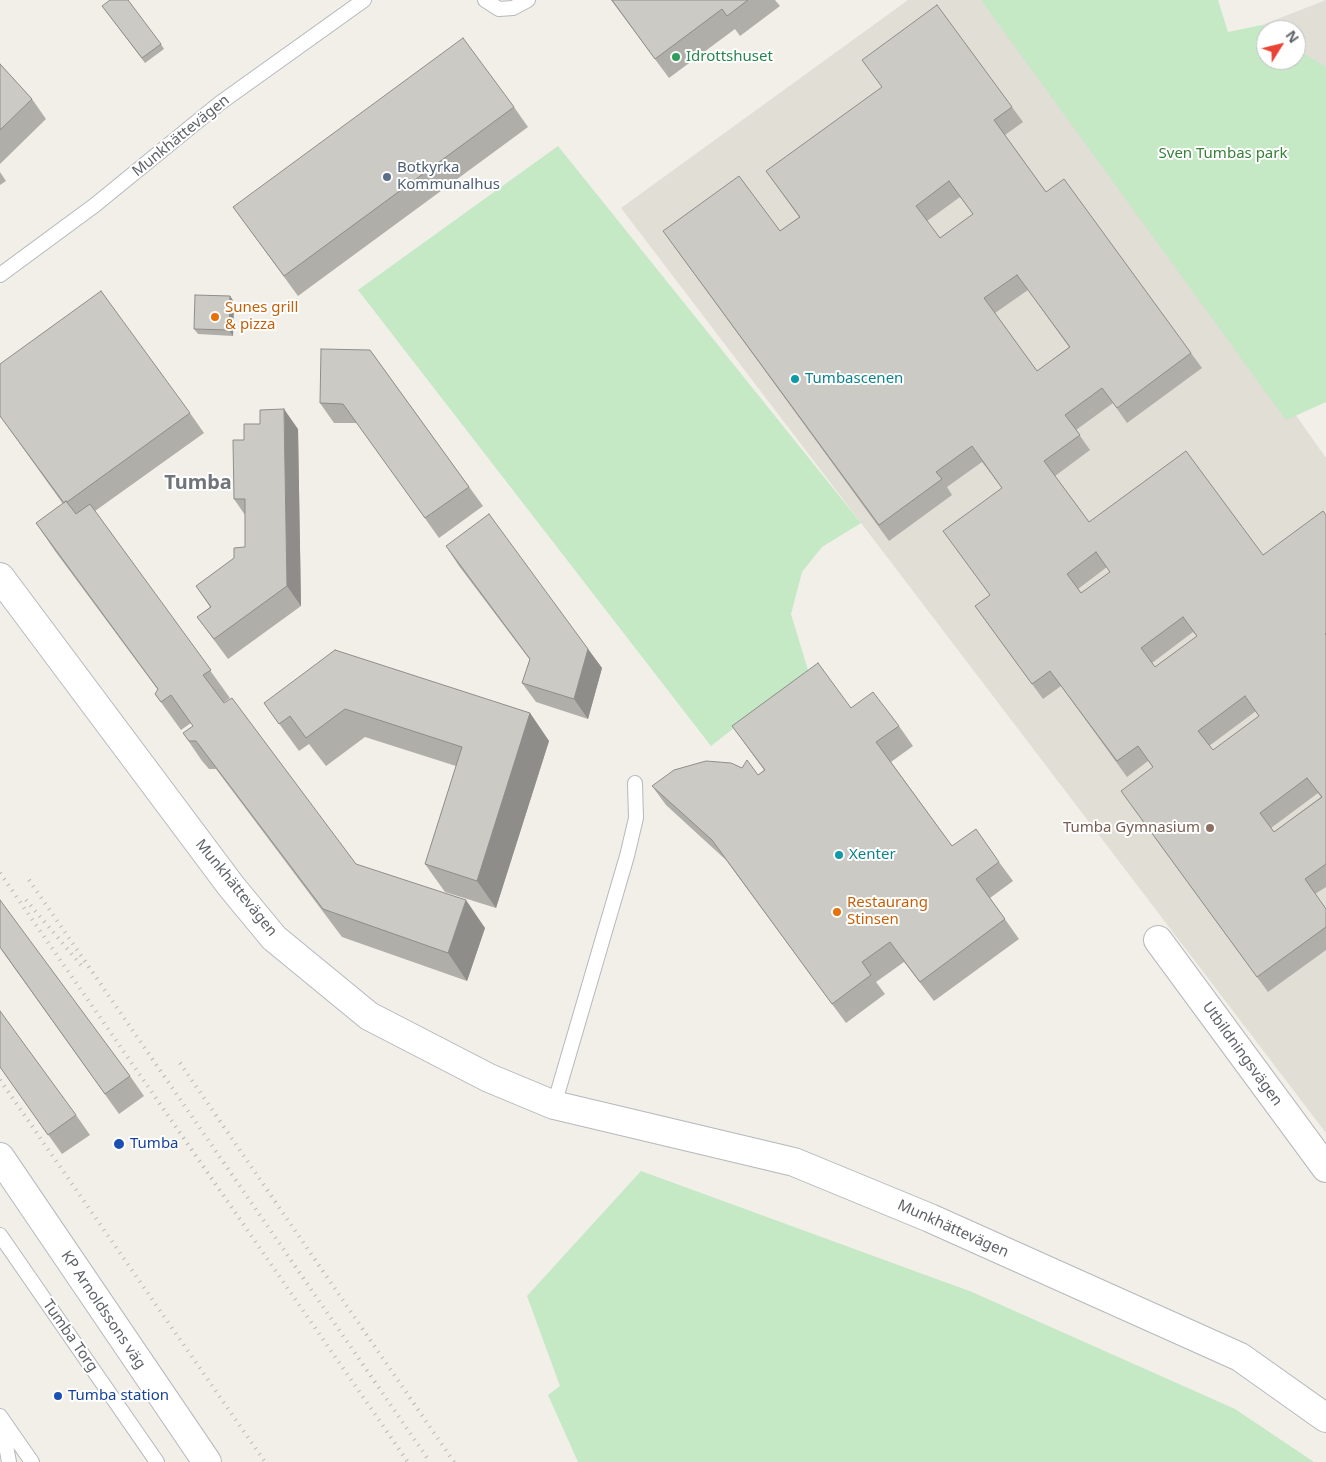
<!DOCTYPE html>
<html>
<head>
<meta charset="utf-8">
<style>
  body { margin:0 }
  #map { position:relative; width:1326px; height:1462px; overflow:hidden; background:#f1efe8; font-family:"Noto Sans",sans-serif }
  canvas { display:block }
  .north { position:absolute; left:1256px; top:20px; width:50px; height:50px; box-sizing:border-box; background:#fff; border:1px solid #bfc1c3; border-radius:50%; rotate:54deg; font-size:14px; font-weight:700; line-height:20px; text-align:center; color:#5f6368 }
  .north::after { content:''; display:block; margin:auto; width:18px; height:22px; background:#ea4335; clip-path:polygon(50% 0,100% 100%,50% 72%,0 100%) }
</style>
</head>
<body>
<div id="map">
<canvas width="1326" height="1462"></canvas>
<div class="north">N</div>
</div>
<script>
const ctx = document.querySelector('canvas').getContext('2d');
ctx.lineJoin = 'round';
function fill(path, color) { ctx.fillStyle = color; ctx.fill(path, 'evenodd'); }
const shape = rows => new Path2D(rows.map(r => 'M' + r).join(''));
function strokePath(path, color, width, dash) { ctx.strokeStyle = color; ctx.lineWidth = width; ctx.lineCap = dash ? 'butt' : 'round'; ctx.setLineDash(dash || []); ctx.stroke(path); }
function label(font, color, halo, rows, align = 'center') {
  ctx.font = font + ' "Noto Sans",sans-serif'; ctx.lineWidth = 4; ctx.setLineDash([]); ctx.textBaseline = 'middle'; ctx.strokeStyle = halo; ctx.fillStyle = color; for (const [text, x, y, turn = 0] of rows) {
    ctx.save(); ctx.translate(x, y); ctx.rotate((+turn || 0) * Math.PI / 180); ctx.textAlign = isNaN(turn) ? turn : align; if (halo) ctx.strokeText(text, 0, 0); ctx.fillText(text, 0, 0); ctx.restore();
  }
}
const education = shape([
  [908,0,1027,0,1227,317,1326,458,1326,1133,621,208],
  [1326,0,1326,71,1296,49,1296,30,1270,30,1262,25]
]);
const green = shape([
  [981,0,1218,0,1228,32,1262,25,1270,30,1266,30,1266,60,1296,60,1296,49,1326,67,1326,402,1286,420],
  [558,146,861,523,822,547,802,572,791,614,808,670,711,746,358,290],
  [641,1171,972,1292,1235,1409,1314,1462,578,1462,548,1395,560,1386,527,1296]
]);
const service = shape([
  [485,0,499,9,513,8,528,0],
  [0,275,95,205,220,103,364,0],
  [554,1105,627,856,636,818,635,783],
  [0,1235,157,1462],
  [0,1416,32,1462],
  [2,1423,9,1462]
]);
const minor = shape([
  [0,577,231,886,274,938,369,1016,489,1078,554,1105,794,1162,930,1218,1240,1357,1326,1418],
  [1158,940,1326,1168]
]);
const secondary = shape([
  [0,1157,207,1462]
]);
const rail = shape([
  [0,873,408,1462],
  [29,880,430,1462],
  [26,900,81,965],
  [180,1063,454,1462],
  [0,1080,265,1462]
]);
const wall = shape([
  [611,0,775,0,780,6,740,36,735,29,669,78],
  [102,6,161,44,164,49,145,63],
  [0,64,32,99,46,119,0,164],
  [514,107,528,127,298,296,233,207],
  [1012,107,1023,122,1005,135,1046,192,1191,353,1202,368,1127,423,1113,403,1076,430,1090,450,1055,476,1089,522,1263,555,1326,515,1326,887,1315,894,1326,909,1326,950,1268,992,1132,806,1153,768,1148,761,1127,777,1061,686,1043,699,986,621,990,595,1002,488,982,462,947,487,952,495,889,541,674,246,780,231,799,217,766,171],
  [960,197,973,214,940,238,927,221],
  [1028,290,1069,347,1037,371,995,313],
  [1107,567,1110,572,1081,593,1078,589],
  [1193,632,1197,636,1155,667,1152,663],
  [1256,711,1259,716,1213,750,1209,746],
  [1318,793,1321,797,1274,832,1271,828],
  [0,172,6,181,0,185],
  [230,296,234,302,233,336,198,334,194,329],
  [370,350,483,506,439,538,357,423,334,423,320,403],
  [0,364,190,413,204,433,95,511,230,698,223,703,356,864,485,928,467,981,342,937,216,769,209,769,202,761,183,733,193,726,191,723,181,730,155,694,158,690,55,551,36,523,63,504,0,416],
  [298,429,301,606,228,659,197,617,210,607,196,586,234,558,245,547,245,515,234,499],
  [446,546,588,649,602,668,588,719,536,702,522,683,530,660,459,566],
  [264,703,530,713,549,741,496,908,445,892,425,864,456,766,365,737,326,766,309,744,299,751],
  [851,708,899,726,913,746,891,762,952,846,999,862,1013,881,990,898,1019,939,934,1001,904,962,876,982,885,994,846,1023,726,860,666,805,652,786,742,768,758,775,764,770,732,726],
  [0,948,130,1076,144,1096,119,1114],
  [0,1067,76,1115,90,1135,62,1154]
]);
const shadedWall = shape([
  [230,296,234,302,233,336,229,330],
  [284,409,298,429,301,606,287,586],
  [588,649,602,668,588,719,574,699],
  [530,713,549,741,496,908,477,881],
  [466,900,485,928,467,981,448,953]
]);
const building = shape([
  [110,0,128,0,161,44,142,58,102,6,110,0],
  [612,0,748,0,727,16,722,9,655,59,612,0],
  [937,5,1012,107,994,120,1046,192,1064,179,1191,353,1117,408,1102,388,1065,415,1080,435,1044,461,1089,522,1186,451,1263,555,1323,511,1326,515,1326,633,1325,634,1326,635,1326,864,1305,879,1326,909,1326,927,1257,977,1121,791,1153,767,1138,746,1117,761,1050,671,1032,684,975,606,990,595,943,531,1002,488,972,446,936,472,942,479,879,525,663,231,739,176,780,231,800,217,766,171,882,87,862,60,937,5],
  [949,181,973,214,940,238,916,206,949,181],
  [1017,275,1070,347,1037,371,984,298,1017,275],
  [1096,552,1110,572,1081,593,1067,574,1096,552],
  [1183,617,1197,636,1155,667,1141,648,1183,617],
  [1245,696,1259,716,1213,750,1198,731,1245,696],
  [1307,778,1322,797,1274,832,1260,813,1307,778],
  [463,38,514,107,284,276,233,207,463,38],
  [0,64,32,99,0,130,0,64],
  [101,291,190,413,67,502,66,501,64,503,0,416,0,364,101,291],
  [195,295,230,296,229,330,194,329,195,295],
  [321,349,370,350,469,487,425,518,343,404,320,403,321,349],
  [284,409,287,586,214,639,197,617,211,607,196,586,234,558,234,548,245,547,245,499,234,499,233,440,244,440,244,424,260,424,260,410,284,409],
  [66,501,76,514,90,504,211,670,203,675,224,703,232,698,356,864,466,900,448,953,323,909,196,741,189,741,183,733,193,726,171,695,161,702,155,694,158,689,36,523,66,501],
  [489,514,588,649,574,699,522,683,530,659,446,546,489,514],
  [335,650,530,713,477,881,425,864,462,747,345,709,306,738,290,716,279,724,264,703,335,650],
  [818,663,851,708,873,692,899,726,876,742,952,846,976,829,999,862,976,879,1005,919,920,982,890,942,862,962,871,975,832,1004,712,840,652,786,674,770,706,761,731,763,742,768,747,760,758,775,765,770,732,726,818,663],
  [0,900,130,1076,105,1094,0,947,0,900],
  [0,1011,76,1115,48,1135,0,1067,0,1011]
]);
const markers = [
  [676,57,5,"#2e9e5b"],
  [387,177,5,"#5c6f8a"],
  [215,317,5,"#e8710a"],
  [795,379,5,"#0f9aa8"],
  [1210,828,5,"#8d6e63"],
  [839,855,5,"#0f9aa8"],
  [837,912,5,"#e8710a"],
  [119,1144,6,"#1a4fb4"],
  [58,1396,5,"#1a4fb4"]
];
const leisureNames = [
  ["Idrottshuset",686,57]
];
const streetNames = [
  ["Munkhättevägen",181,136,-39],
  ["Munkhättevägen",236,888,51],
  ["Utbildningsvägen",1242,1054,54],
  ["Munkhättevägen",953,1229,24],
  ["KP Arnoldssons väg",103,1310,56],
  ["Tumba Torg",70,1336,55]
];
const parkNames = [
  ["Sven Tumbas park",1223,154]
];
const serviceNames = [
  ["Botkyrka",397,168],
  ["Kommunalhus",397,185]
];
const foodNames = [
  ["Sunes grill",225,308],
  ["& pizza",225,325],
  ["Restaurang",847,903],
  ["Stinsen",847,920]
];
const cultureNames = [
  ["Tumbascenen",805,379],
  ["Xenter",849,855]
];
const educationNames = [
  ["Tumba Gymnasium",1200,828]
];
const transitNames = [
  ["Tumba",130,1144],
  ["Tumba station",68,1396]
];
const districtNames = [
  ["Tumba",198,483]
];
fill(education, '#e1ded6');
fill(green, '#c5e8c5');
strokePath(service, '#b5b8bc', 16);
strokePath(minor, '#b5b8bc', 30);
strokePath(secondary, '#b6babf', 30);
strokePath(service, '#fff', 14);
strokePath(minor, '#fff', 28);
strokePath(secondary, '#fff', 28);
strokePath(rail, '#b6b7b8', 4, [1, 6]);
fill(wall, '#afaea9');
fill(shadedWall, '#8f8d8a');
fill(building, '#cccac5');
strokePath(building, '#8f8d8a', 1);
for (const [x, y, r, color] of markers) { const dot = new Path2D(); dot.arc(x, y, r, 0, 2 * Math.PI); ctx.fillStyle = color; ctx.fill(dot); strokePath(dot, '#fff', 2); }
label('15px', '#27864d', '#fff', leisureNames, 'left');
label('15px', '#5f6368', '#fff', streetNames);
label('15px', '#348238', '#fff', parkNames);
label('15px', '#4e5e75', '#fff', serviceNames, 'left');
label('15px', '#c56008', '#fff', foodNames, 'left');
label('15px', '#0d838f', '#fff', cultureNames, 'left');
label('15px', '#785e54', '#fff', educationNames, 'right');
label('15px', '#164399', '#fff', transitNames, 'left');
label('bold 20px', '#70757a', '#fff', districtNames);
</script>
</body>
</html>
